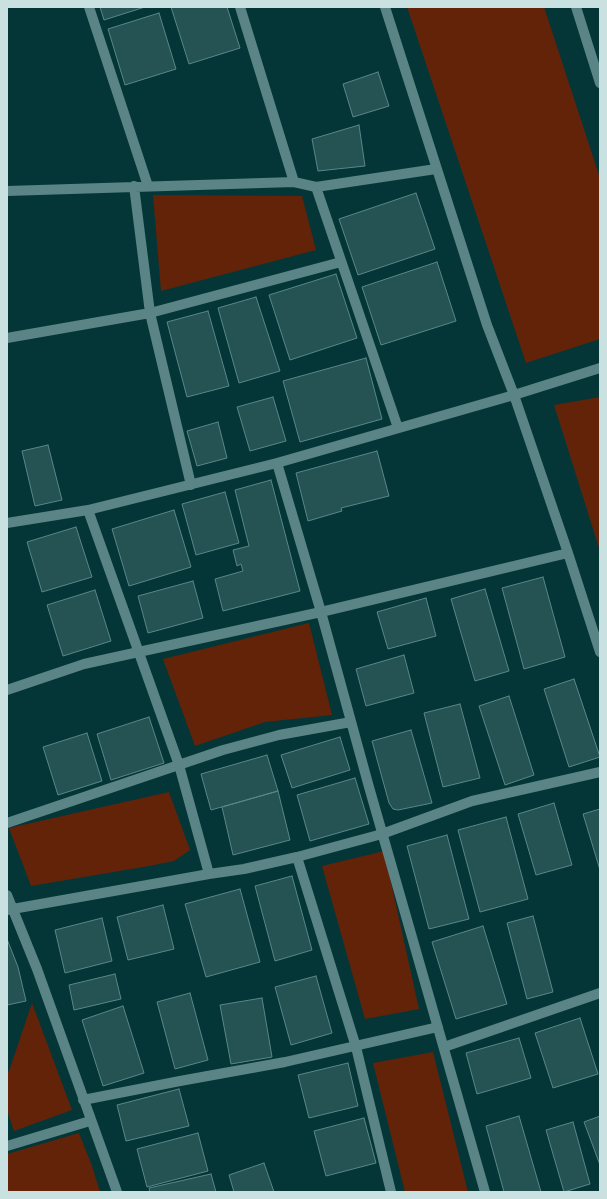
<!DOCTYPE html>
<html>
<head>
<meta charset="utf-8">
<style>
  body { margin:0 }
  #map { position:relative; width:607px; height:1199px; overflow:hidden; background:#043638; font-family:Rubik,sans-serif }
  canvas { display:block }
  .frame { position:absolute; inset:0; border:8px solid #cae1e2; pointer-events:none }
</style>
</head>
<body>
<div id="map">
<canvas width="607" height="1199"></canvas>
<div class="frame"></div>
</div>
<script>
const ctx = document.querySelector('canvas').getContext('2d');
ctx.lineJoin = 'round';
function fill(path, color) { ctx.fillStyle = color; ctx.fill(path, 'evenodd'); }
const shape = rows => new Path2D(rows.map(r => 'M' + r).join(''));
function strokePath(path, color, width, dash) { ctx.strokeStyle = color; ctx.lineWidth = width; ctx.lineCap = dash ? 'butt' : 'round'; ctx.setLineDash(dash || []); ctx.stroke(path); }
const green = shape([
  [407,7,544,7,600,178,600,339,526,363],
  [153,195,302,196,316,250,161,291],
  [600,397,600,551,554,405],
  [309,623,332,715,265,722,195,746,163,659],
  [169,792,190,850,174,861,149,866,31,886,9,828],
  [384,851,419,1009,365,1019,322,866],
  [32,1003,72,1110,14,1131,7,1110,7,1073,9,1071],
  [433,1052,468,1192,405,1192,373,1063],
  [79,1133,92,1166,100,1192,7,1192,7,1154]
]);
const building = shape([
  [100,7,145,7,104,20,100,7],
  [171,7,227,7,240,48,189,64,171,7],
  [159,13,176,69,125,85,108,29,159,13],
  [378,72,389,106,353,117,343,84,378,72],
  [359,125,365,166,318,171,312,139,359,125],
  [416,193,435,249,358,275,339,219,416,193],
  [437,262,456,321,381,345,362,287,437,262],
  [336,274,357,338,290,360,269,295,336,274],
  [256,297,280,371,239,383,218,308,256,297],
  [208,311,229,386,187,397,167,322,208,311],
  [366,358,382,419,300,442,283,381,366,358],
  [273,397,286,441,250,451,237,407,273,397],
  [218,422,227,458,197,466,187,431,218,422],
  [48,445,62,500,35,506,22,451,48,445],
  [377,451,389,496,341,508,342,511,308,521,296,473,377,451],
  [271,480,300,591,223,611,215,579,243,571,241,564,237,566,233,550,249,546,235,490,271,480],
  [225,492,239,543,196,555,182,504,225,492],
  [174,510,191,567,129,586,112,529,174,510],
  [76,527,92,577,42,592,27,542,76,527],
  [543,577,565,657,524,669,502,588,543,577],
  [193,581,203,618,148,633,138,596,193,581],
  [485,589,509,671,475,681,451,599,485,589],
  [95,590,111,641,63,656,47,605,95,590],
  [426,598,436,636,388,649,377,612,426,598],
  [404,655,414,693,366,706,356,669,404,655],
  [574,679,600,757,569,767,544,689,574,679],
  [509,696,534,775,505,785,479,706,509,696],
  [460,704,480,778,443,787,424,713,460,704],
  [149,717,164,763,111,780,97,734,149,717],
  [411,730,432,803,398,810,393,809,389,803,372,741,411,730],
  [87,733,102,781,58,795,43,747,87,733],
  [340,737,350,770,292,788,281,755,340,737],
  [267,755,278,791,211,810,201,774,267,755],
  [355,778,369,824,310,841,297,795,355,778],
  [278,791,290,840,233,855,222,807,278,791],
  [554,803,572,865,536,875,518,814,554,803],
  [600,809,600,870,583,814,600,809],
  [506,817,528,899,480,912,458,830,506,817],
  [447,835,469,919,429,929,407,846,447,835],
  [292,876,312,950,275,961,255,886,292,876],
  [240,889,260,962,206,977,185,904,240,889],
  [163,905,174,949,128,960,117,917,163,905],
  [533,916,553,992,527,999,507,923,533,916],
  [102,918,112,961,65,973,55,930,102,918],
  [483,926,507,1004,456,1019,432,942,483,926],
  [7,939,18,967,26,1001,7,1005,7,939],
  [115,974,121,999,74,1010,69,985,115,974],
  [316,976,332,1033,291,1045,275,987,316,976],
  [190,993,208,1060,175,1069,157,1002,190,993],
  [262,998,272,1057,231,1064,220,1005,262,998],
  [123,1006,144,1073,103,1086,82,1020,123,1006],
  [580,1018,598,1074,553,1088,535,1033,580,1018],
  [519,1038,531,1078,477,1094,466,1053,519,1038],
  [348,1063,358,1106,309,1118,298,1075,348,1063],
  [179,1089,189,1126,126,1141,117,1105,179,1089],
  [519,1116,541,1192,504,1192,486,1126,519,1116],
  [600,1116,600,1165,584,1122,600,1116],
  [364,1118,376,1163,326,1176,314,1131,364,1118],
  [573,1122,590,1184,564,1192,546,1130,573,1122],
  [198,1133,208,1171,147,1187,137,1149,198,1133],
  [264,1163,274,1192,234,1192,229,1175,264,1163],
  [211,1174,216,1192,150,1192,149,1188,211,1174]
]);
const minor = shape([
  [89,7,148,186],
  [240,7,294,182],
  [385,7,487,325,514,395,568,553,600,652],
  [576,7,600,83],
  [134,186,150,313,191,485],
  [316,187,398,428],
  [7,191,294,182,316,187,436,169],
  [7,338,150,313,341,262],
  [277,463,321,612,369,787,485,1192],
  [88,510,179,765,209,874],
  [7,523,88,510,277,463,514,395,600,368],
  [7,690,84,664,321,612,568,553],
  [7,823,223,750,279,735,351,722],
  [297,857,356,1047,391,1192],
  [7,895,37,969,117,1192],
  [7,910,209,874,244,869,297,857,382,834,472,801,600,772],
  [444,1047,600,993],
  [83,1100,180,1081,285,1062,438,1027],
  [7,1146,90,1121]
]);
fill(green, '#622309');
fill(building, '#255253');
strokePath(building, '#5a8788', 1);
strokePath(minor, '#5a8485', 10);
</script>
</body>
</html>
